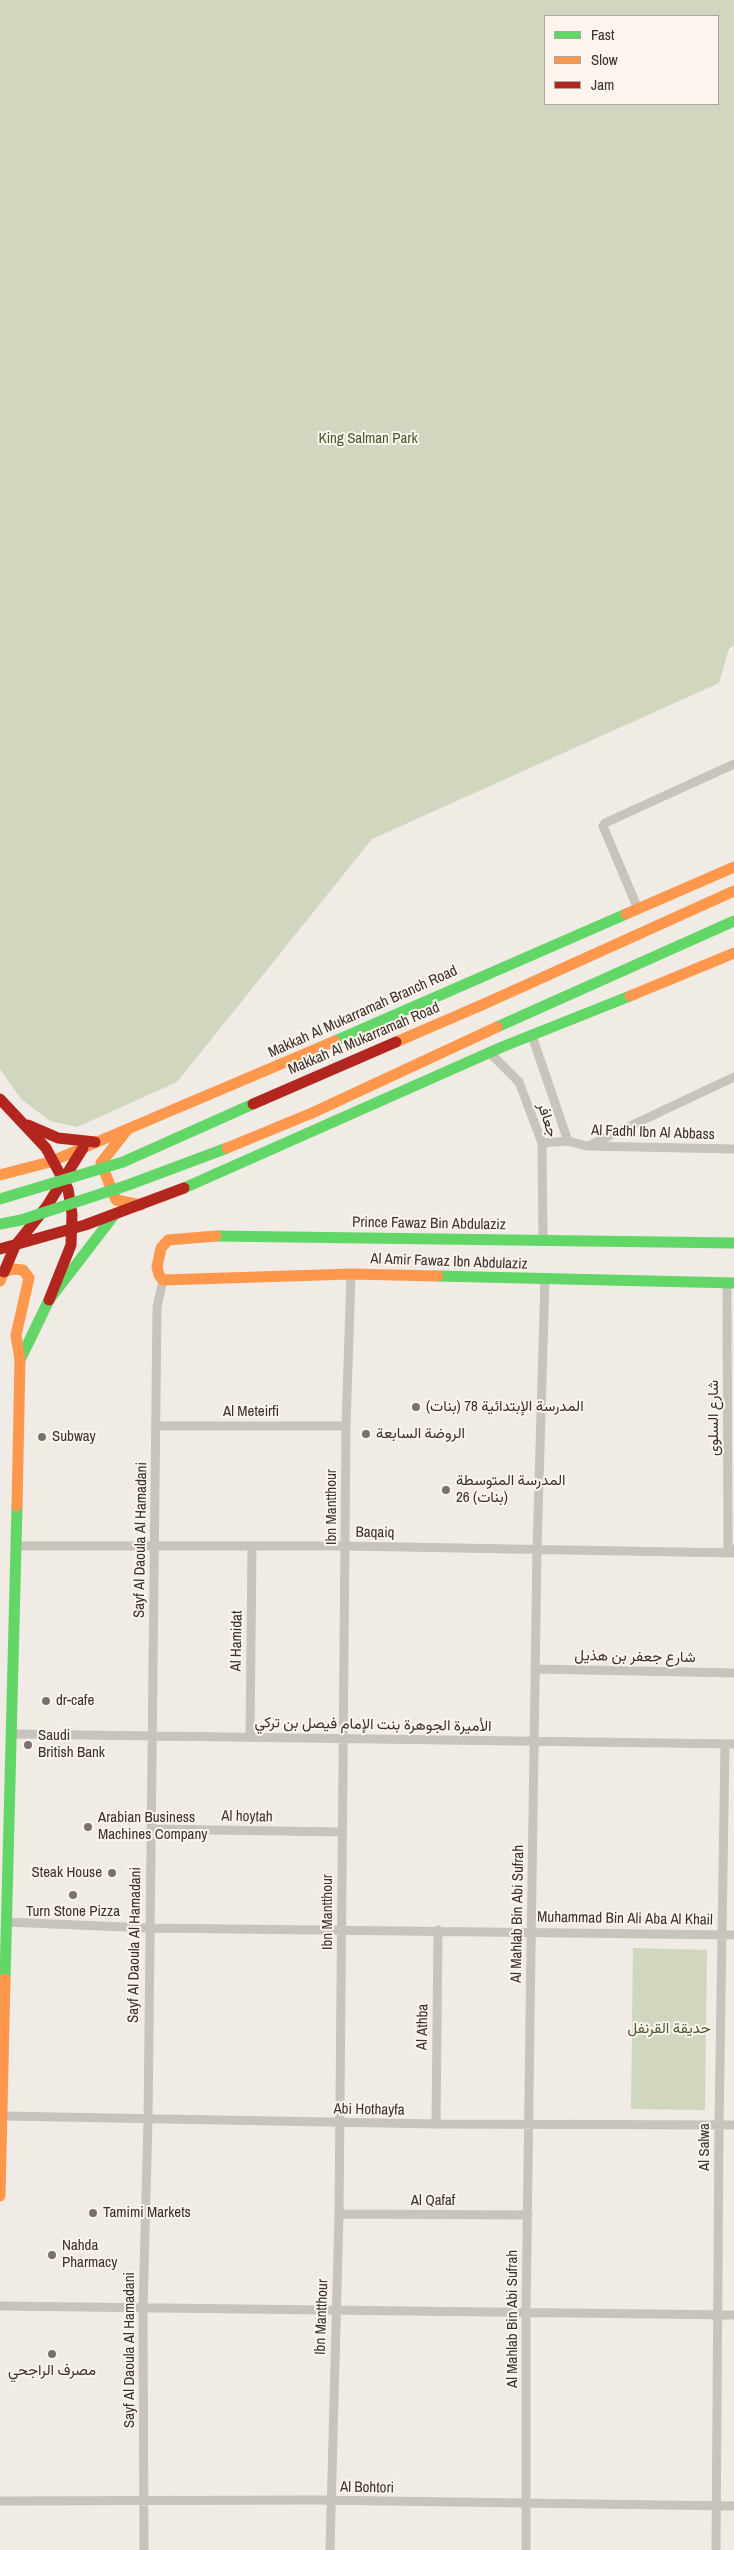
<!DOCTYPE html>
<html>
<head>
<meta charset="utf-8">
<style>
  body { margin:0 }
  #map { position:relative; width:734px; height:2550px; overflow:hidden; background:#f0ebe5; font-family:"Archivo Narrow",sans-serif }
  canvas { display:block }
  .legend { position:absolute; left:544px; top:15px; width:175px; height:90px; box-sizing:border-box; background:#fbf5ee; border:1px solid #aea6a0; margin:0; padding:6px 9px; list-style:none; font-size:15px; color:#3b302b }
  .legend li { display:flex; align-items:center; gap:10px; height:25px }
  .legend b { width:25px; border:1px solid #aea6a0 }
</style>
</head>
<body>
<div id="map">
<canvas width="734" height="2550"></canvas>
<ul class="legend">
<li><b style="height:6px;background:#63d668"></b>Fast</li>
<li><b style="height:6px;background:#ff974d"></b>Slow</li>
<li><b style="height:6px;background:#b3261e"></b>Jam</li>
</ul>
</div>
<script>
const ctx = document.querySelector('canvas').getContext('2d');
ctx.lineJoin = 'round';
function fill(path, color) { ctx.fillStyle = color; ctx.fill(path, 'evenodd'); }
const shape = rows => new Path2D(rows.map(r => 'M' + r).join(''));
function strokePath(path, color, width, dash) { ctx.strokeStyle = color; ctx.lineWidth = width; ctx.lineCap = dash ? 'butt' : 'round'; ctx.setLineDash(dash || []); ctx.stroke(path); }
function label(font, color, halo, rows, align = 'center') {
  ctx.font = font + ' "Archivo Narrow",Vazirmatn,sans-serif'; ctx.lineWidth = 4; ctx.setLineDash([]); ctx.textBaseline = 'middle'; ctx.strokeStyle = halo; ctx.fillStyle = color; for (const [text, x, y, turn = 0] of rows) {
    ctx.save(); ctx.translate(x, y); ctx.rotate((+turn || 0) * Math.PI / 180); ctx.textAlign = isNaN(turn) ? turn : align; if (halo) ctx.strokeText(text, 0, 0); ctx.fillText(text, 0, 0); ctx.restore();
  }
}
const green = shape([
  [0,0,734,0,734,646,729,648,719,683,372,839,177,1082,77,1127,50,1121,21,1099,0,1069],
  [718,16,718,104,545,104,545,16],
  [633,1948,707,1950,705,2110,631,2109]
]);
const street = shape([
  [638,909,603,826,605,823,734,764],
  [532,1036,568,1141],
  [489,1052,519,1082,542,1143,543,1240],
  [542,1143,568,1141,587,1146,734,1149],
  [590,1145,734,1077],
  [727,1283,728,1548,734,1549],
  [157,1426,346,1426],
  [16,1546,346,1546,734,1553],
  [536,1669,734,1673],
  [11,1734,734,1744],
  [250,1736,252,1546],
  [151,1829,342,1832],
  [6,1922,148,1928,734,1935],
  [3,2116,436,2124,734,2125],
  [436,2124,438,1930],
  [339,2214,528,2215],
  [0,2306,734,2315],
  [0,2501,316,2500,734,2506],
  [144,2550,143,2309,148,2120,157,1307,163,1280],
  [330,2550,339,2214,346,1426,351,1274],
  [526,2550,526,2313,531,1948,537,1549,545,1279],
  [716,2550,719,2125,725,1744]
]);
const fast = shape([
  [497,1027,734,921],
  [335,1041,626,914],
  [184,1188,502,1047,630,996],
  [216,1236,734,1243],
  [438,1276,734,1283],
  [20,1360,49,1300,115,1214],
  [5,1979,17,1506]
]);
const slow = shape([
  [626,914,734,867],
  [630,996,734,953],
  [484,1004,734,891],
  [127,1130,101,1163,116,1200,141,1205],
  [0,1175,50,1162,335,1041],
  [216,1236,168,1240,161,1248,157,1267,159,1275,163,1280,351,1274,438,1276],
  [0,1281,4,1272,13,1269,23,1270,29,1278,16,1335,20,1360,17,1506],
  [0,2196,5,1979]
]);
const jam = shape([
  [0,1099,46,1148,68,1189,72,1214,71,1245,49,1300],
  [28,1125,58,1138,95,1142],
  [0,1249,85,1225,184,1188],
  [4,1272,15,1246,47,1206,83,1148]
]);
const fastBridge = shape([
  [0,1199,123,1162,253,1104],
  [0,1224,21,1220,128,1185,227,1148]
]);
const slowBridge = shape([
  [396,1042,484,1004],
  [227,1148,312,1113,497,1027]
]);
const jamBridge = shape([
  [253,1104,396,1042]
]);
const markers = [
  [416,1407,5,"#7a716c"],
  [366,1434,5,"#7a716c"],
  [42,1437,5,"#7a716c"],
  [446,1490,5,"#7a716c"],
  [46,1701,5,"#7a716c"],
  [28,1745,5,"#7a716c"],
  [88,1827,5,"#7a716c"],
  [112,1873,5,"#7a716c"],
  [73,1895,5,"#7a716c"],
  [93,2213,5,"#7a716c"],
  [52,2255,5,"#7a716c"],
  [52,2354,5,"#7a716c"]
];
const parkNames = [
  ["King Salman Park",368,439],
  ["حديقة القرنفل",669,2029]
];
const streetNames = [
  ["Makkah Al Mukarramah Branch Road",363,1012,-24],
  ["Makkah Al Mukarramah Road",364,1039,-23],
  ["جعافر",547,1120,72],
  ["Al Fadhl Ibn Al Abbass",653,1133,2],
  ["Prince Fawaz Bin Abdulaziz",429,1224,1],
  ["Al Amir Fawaz Ibn Abdulaziz",449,1262,2],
  ["Al Meteirfi",251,1412],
  ["شارع السلوى",714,1418,-90],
  ["Ibn Mantthour",332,1507,-90],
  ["Baqaiq",375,1533,1],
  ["Sayf Al Daoula Al Hamadani",141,1540,-89],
  ["Al Hamidat",237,1641,-89],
  ["شارع جعفر بن هذيل",635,1657,1],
  ["الأميرة الجوهرة بنت الإمام فيصل بن تركي",373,1725,1],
  ["Al hoytah",247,1817,1],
  ["Ibn Mantthour",328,1912,-90],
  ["Al Mahlab Bin Abi Sufrah",518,1914,-89],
  ["Muhammad Bin Ali Aba Al Khail",625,1919,1],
  ["Sayf Al Daoula Al Hamadani",135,1945,-89],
  ["Al Athba",423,2027,-89],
  ["Abi Hothayfa",369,2110,1],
  ["Al Salwa",705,2147,-90],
  ["Al Qafaf",433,2201],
  ["Ibn Mantthour",322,2317,-88],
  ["Al Mahlab Bin Abi Sufrah",513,2319,-90],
  ["Sayf Al Daoula Al Hamadani",130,2350,-90],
  ["Al Bohtori",367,2488,1]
];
const poiNames = [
  ["المدرسة الإبتدائية 78 (بنات)",426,1407],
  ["الروضة السابعة",376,1434],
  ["Subway",52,1437],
  ["المدرسة المتوسطة",456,1481],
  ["26 (بنات)",456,1498],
  ["dr-cafe",56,1701],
  ["Saudi",38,1736],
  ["British Bank",38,1753],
  ["Arabian Business",98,1818],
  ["Machines Company",98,1835],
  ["Steak House",102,1873,"right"],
  ["Turn Stone Pizza",73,1912,"center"],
  ["Tamimi Markets",103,2213],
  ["Nahda",62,2246],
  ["Pharmacy",62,2263],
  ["مصرف الراجحي",52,2371,"center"]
];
fill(green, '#d1d6bf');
strokePath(street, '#c9c3be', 9);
strokePath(fast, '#63d668', 11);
strokePath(slow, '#ff974d', 11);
strokePath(jam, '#b3261e', 11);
strokePath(fastBridge, '#63d668', 11);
strokePath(slowBridge, '#ff974d', 11);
strokePath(jamBridge, '#b3261e', 11);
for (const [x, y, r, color] of markers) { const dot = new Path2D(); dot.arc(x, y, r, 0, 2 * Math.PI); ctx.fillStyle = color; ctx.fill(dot); strokePath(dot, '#fbf5ee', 2); }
label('15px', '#4a5a2e', '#fbf5ee', parkNames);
label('15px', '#3b302b', '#fbf5ee', streetNames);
label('15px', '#3b302b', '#fbf5ee', poiNames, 'left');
</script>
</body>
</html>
